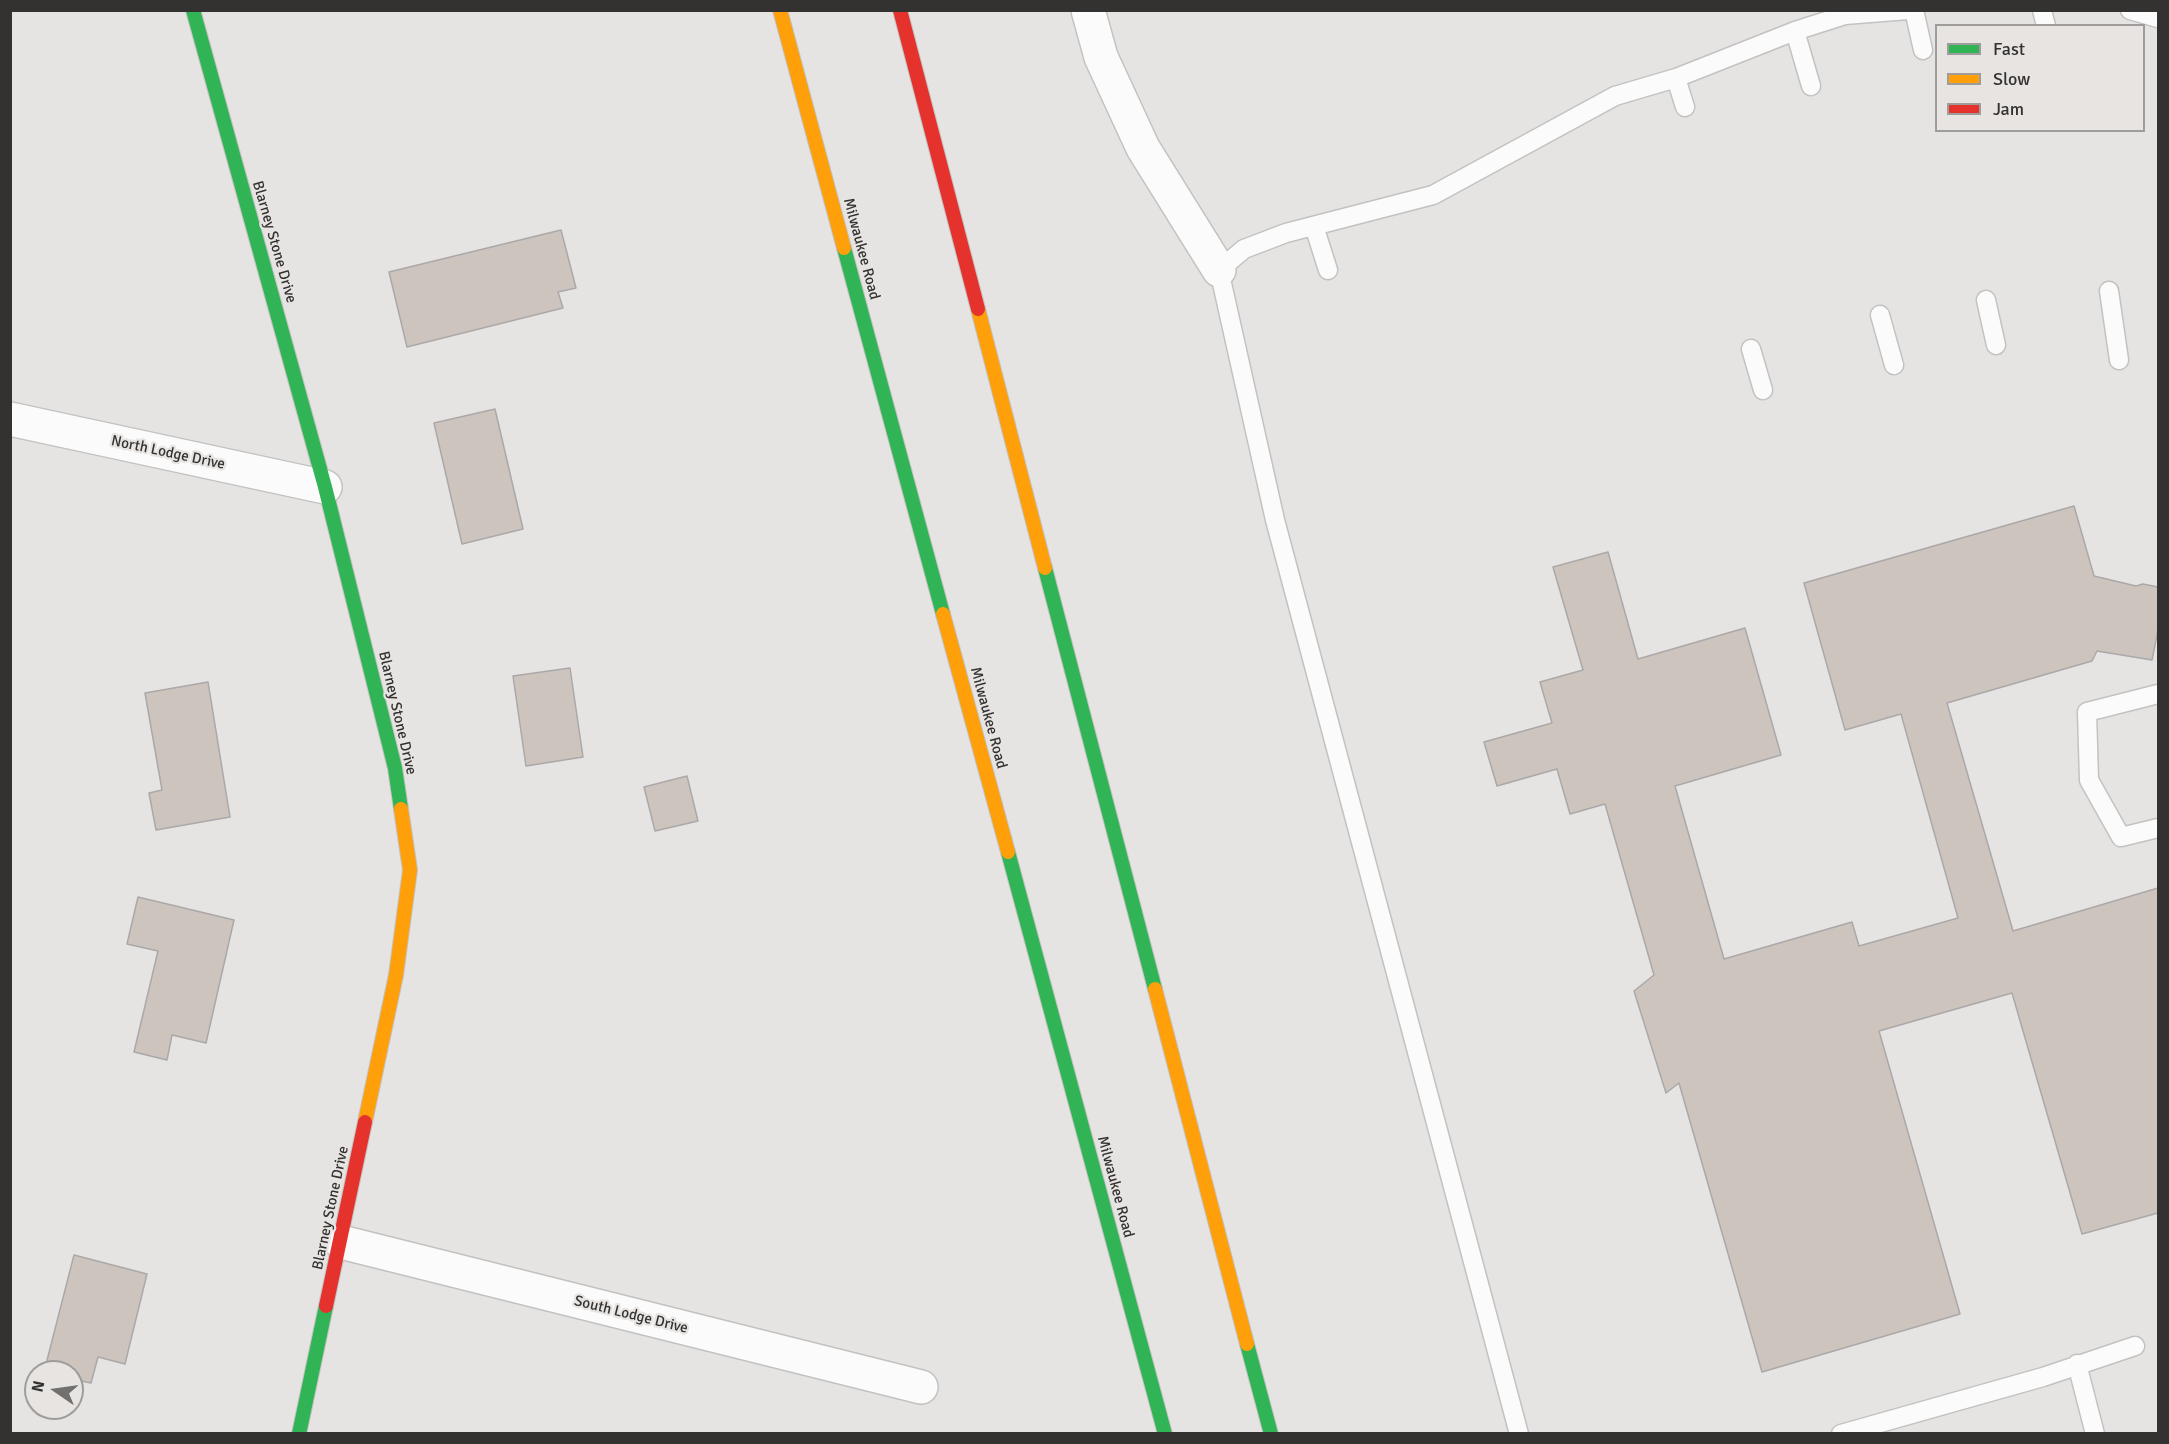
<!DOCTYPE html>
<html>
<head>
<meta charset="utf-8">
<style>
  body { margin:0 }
  #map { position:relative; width:2169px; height:1444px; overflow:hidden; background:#e6e4e3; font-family:Signika,sans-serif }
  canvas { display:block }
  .frame { position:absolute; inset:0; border:12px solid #333231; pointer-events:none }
  .legend { position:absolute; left:1935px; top:24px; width:210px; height:108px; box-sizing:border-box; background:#e7e4e2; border:2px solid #9f9d9b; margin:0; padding:8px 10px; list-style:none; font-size:18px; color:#333231 }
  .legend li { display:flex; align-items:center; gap:12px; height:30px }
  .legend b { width:30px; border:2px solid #9f9d9b }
  .north { position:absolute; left:24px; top:1360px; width:60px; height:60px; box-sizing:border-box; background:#e7e4e2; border:2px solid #9f9d9b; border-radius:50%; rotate:283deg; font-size:16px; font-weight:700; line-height:24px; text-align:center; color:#333231 }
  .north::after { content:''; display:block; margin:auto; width:21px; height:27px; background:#72706f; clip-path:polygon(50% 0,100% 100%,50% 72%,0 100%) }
</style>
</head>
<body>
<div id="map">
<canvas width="2169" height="1444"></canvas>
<div class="frame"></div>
<ul class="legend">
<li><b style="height:8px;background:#30b455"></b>Fast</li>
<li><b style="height:8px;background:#ff9f0a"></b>Slow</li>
<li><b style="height:8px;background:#e5322d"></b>Jam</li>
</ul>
<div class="north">N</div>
</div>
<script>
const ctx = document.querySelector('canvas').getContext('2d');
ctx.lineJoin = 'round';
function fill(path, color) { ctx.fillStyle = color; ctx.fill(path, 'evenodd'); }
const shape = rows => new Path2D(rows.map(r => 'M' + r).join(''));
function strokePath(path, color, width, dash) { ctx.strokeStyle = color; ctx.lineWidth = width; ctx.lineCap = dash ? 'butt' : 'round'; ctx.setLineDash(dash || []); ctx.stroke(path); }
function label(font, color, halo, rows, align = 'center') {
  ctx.font = font + ' Signika,sans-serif'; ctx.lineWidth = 4.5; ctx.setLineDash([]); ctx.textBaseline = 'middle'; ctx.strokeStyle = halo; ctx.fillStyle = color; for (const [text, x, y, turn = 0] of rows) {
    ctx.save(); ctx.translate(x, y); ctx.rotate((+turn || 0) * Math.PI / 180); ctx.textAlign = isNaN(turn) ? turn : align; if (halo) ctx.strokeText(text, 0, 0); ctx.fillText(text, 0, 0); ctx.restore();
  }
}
const building = shape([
  [561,230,576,288,558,292,563,308,407,347,389,272,561,230],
  [495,409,523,529,462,544,434,423,495,409],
  [2074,506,2094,576,2136,586,2143,584,2158,587,2158,630,2152,660,2097,651,2092,661,1947,703,2013,931,2158,888,2158,1213,2082,1234,2012,993,1879,1031,1960,1314,1762,1372,1679,1083,1666,1093,1634,991,1654,975,1605,804,1570,814,1557,769,1497,786,1484,742,1552,723,1540,682,1583,670,1553,567,1608,552,1638,659,1745,628,1781,755,1675,786,1724,959,1852,922,1859,946,1958,918,1901,714,1845,730,1804,583,2074,506],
  [570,668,583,757,526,766,513,676,570,668],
  [208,682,230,817,156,830,149,793,162,790,145,693,208,682],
  [687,776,698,821,655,831,644,787,687,776],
  [138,897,234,920,206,1043,172,1035,167,1060,134,1052,158,951,127,944,138,897],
  [74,1255,147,1274,125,1364,98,1357,91,1383,76,1380,72,1397,72,1372,44,1372,74,1255]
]);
const lane = shape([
  [1914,10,1923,50],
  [2042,10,2046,26],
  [2130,10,2158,18],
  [1795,31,1811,86],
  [1676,78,1685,107],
  [1314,226,1328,270],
  [2109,291,2119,360],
  [1986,300,1996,345],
  [1880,315,1894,365],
  [1751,349,1763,390],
  [2158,694,2087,712,2089,780,2121,837,2158,828],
  [2077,1364,2095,1434],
  [1519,1434,1275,520,1219,270,1244,249,1286,233,1433,195,1615,96,1676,78,1795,31,1845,15,1908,10],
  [1841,1434,2043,1377,2135,1346]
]);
const street = shape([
  [1088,10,1101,57,1143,148,1219,270],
  [10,419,325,487],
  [341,1242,921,1387]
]);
const fast = shape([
  [193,10,325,487,395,768,401,809],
  [844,248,943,614],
  [1045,568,1155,989],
  [1008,852,1165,1434],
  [1247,1344,1271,1434],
  [299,1434,326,1306]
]);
const slow = shape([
  [780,10,844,248],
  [978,309,1045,568],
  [943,614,1008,852],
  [1155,989,1247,1344],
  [365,1122,396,975,410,870,401,809]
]);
const jam = shape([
  [900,10,978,309],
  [326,1306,365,1122]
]);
const streetNames = [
  ["Blarney Stone Drive",274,242,74],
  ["Milwaukee Road",861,249,75],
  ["North Lodge Drive",168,453,12],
  ["Blarney Stone Drive",397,713,77],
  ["Milwaukee Road",988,718,75],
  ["Milwaukee Road",1115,1187,75],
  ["Blarney Stone Drive",331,1208,-78],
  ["South Lodge Drive",631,1315,14]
];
fill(building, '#cec4be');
strokePath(building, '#aaa8a8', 1.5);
strokePath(lane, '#c3c2c1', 21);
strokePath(street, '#c3c2c1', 36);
strokePath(fast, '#c3c2c1', 16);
strokePath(slow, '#c3c2c1', 16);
strokePath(jam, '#c3c2c1', 16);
strokePath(lane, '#fbfbfb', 18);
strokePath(street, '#fbfbfb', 33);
strokePath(fast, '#30b455', 14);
strokePath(slow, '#ff9f0a', 14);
strokePath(jam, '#e5322d', 14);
label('15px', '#333231', '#e7e4e2', streetNames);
</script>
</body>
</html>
